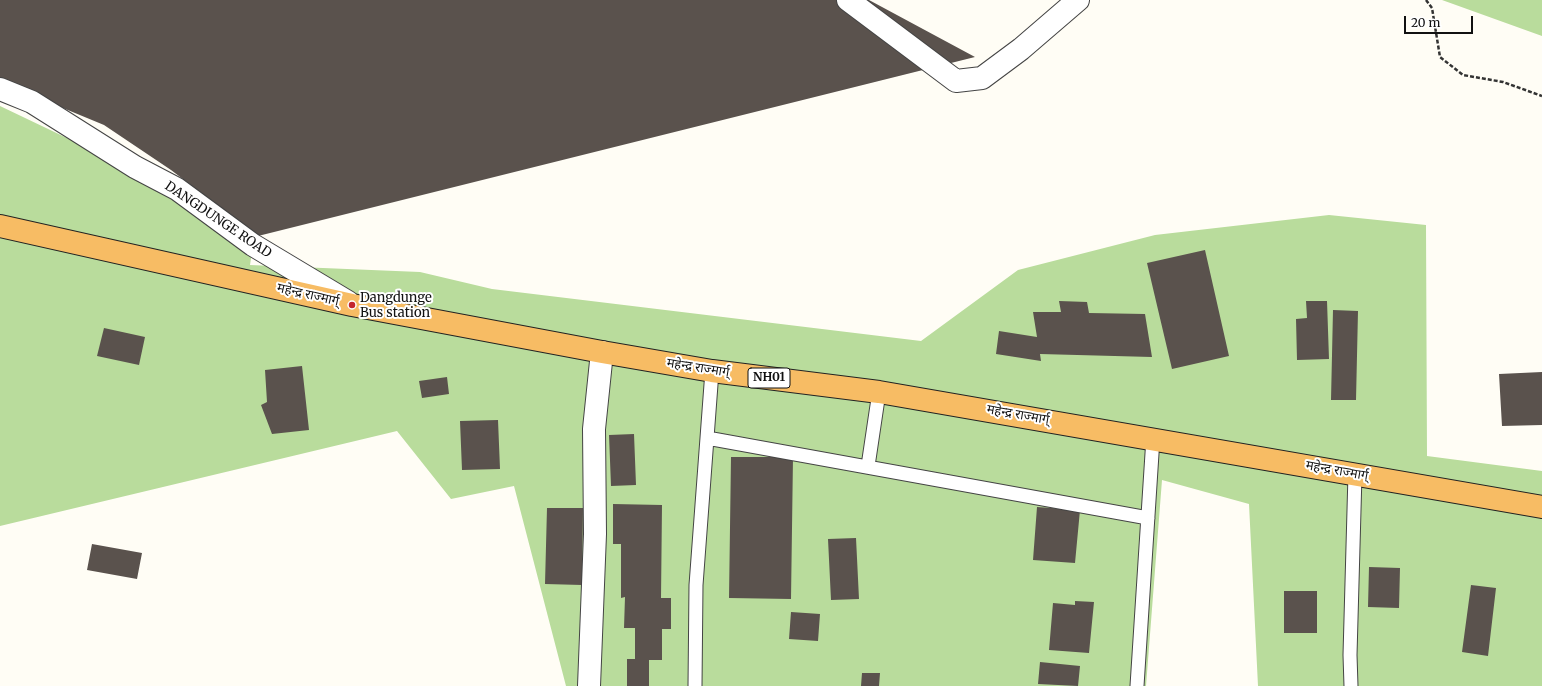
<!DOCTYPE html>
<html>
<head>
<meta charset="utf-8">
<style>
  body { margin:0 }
  #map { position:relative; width:1542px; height:686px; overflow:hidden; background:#fffdf5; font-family:Merriweather,serif }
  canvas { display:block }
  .scale { position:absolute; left:1404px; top:16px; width:69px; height:18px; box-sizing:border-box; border:2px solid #111; border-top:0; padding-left:5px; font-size:12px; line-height:14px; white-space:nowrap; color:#111; -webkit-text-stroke:3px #fff; paint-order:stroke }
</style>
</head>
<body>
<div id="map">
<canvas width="1542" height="686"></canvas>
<div class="scale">20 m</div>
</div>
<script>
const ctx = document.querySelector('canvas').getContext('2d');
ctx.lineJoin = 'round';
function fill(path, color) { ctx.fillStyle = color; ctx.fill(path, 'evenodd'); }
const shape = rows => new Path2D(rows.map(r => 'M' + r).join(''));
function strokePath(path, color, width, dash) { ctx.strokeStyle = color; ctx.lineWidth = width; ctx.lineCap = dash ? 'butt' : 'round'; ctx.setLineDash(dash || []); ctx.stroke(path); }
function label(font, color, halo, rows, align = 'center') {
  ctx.font = font + ' Merriweather,"Noto Sans Devanagari",serif'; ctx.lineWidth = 4; ctx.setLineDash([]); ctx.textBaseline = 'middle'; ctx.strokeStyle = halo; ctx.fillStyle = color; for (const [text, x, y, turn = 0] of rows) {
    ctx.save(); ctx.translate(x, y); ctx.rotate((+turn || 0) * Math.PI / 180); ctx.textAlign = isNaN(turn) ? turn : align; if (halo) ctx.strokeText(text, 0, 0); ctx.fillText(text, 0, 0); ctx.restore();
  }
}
const forest = shape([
  [1442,0,1542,0,1542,36],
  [0,106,159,182,253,245,250,265,420,272,492,289,921,341,1018,270,1155,235,1329,215,1426,225,1427,456,1542,471,1542,686,1258,686,1249,504,1162,480,1146,686,566,686,514,486,451,499,397,431,0,526]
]);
const building = shape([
  [0,0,869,0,975,57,258,236,171,170,104,125,0,82],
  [1205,250,1229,356,1172,369,1147,263],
  [1059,301,1087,302,1089,313,1145,314,1152,357,1040,354,1041,361,996,354,999,331,1037,337,1033,312,1061,312],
  [1306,301,1327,301,1329,359,1297,360,1296,319,1307,318],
  [1333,310,1358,311,1356,400,1331,400],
  [104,328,145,337,139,365,97,356],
  [302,366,309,430,272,434,261,405,267,402,265,370],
  [1542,372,1542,425,1502,426,1499,374],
  [447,377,449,394,422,398,419,381],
  [498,420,500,469,462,470,460,421],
  [634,434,636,485,611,486,609,435],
  [731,457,793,457,791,599,729,598],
  [613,504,662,505,661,598,671,598,671,629,662,629,662,660,649,660,649,686,627,686,627,659,635,659,635,628,624,628,625,597,621,598,621,544,613,544],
  [1037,507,1080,510,1075,563,1033,560],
  [547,508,583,508,582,585,545,584],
  [856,538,859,599,831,600,828,539],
  [92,544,142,553,137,579,87,570],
  [1369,567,1400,568,1399,608,1368,607],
  [1471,585,1496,588,1488,656,1462,652],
  [1284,591,1317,591,1317,633,1284,633],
  [1075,601,1094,602,1089,653,1049,650,1053,603,1075,605],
  [791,612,820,614,818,641,789,639],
  [1040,662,1080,666,1078,686,1038,684],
  [862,673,880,673,879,686,861,686]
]);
const path = shape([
  [1426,0,1432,8,1440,57,1463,75,1503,82,1542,96]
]);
const service = shape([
  [707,438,1148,518],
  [868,466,879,392],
  [695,686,696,585,712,371],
  [1137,686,1153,438],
  [1351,686,1350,655,1355,474]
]);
const minor = shape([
  [848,0,956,81,982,78,1021,49,1078,0],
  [0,89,32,102,135,167,177,189,253,245,348,302],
  [589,686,595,534,594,429,602,352]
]);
const trunk = shape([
  [0,226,352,305,602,352,712,371,879,392,1542,507]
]);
const markers = [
  [352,305,4,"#c4262e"]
];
const shields = [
  [769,378,42]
];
const shieldNames = [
  ["NH01",769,378]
];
const streetNames = [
  ["DANGDUNGE ROAD",218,220,34],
  ["महेन्द्र राज्मार्ग्",308,295,13],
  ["महेन्द्र राज्मार्ग्",698,368,9],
  ["महेन्द्र राज्मार्ग्",1018,415,10],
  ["महेन्द्र राज्मार्ग्",1337,471,10]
];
const poiNames = [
  ["Dangdunge",360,298],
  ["Bus station",360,313]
];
fill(forest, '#b9dc9c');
fill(building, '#5a524d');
strokePath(service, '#444', 15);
strokePath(minor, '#444', 24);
strokePath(trunk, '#222', 24);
strokePath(path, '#333', 2.5, [4, 2]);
strokePath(service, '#fff', 13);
strokePath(minor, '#fff', 22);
strokePath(trunk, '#f7bc64', 22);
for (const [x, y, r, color] of markers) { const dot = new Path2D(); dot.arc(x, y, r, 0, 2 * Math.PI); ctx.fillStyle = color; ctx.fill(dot); strokePath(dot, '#fff', 1.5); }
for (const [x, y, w] of shields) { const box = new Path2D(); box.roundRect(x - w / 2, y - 10, w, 20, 3); ctx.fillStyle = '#fff'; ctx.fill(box); strokePath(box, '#111', 1); }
label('bold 12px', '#111', null, shieldNames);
label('13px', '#111', '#fff', streetNames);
label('13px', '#111', '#fff', poiNames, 'left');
</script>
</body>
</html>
